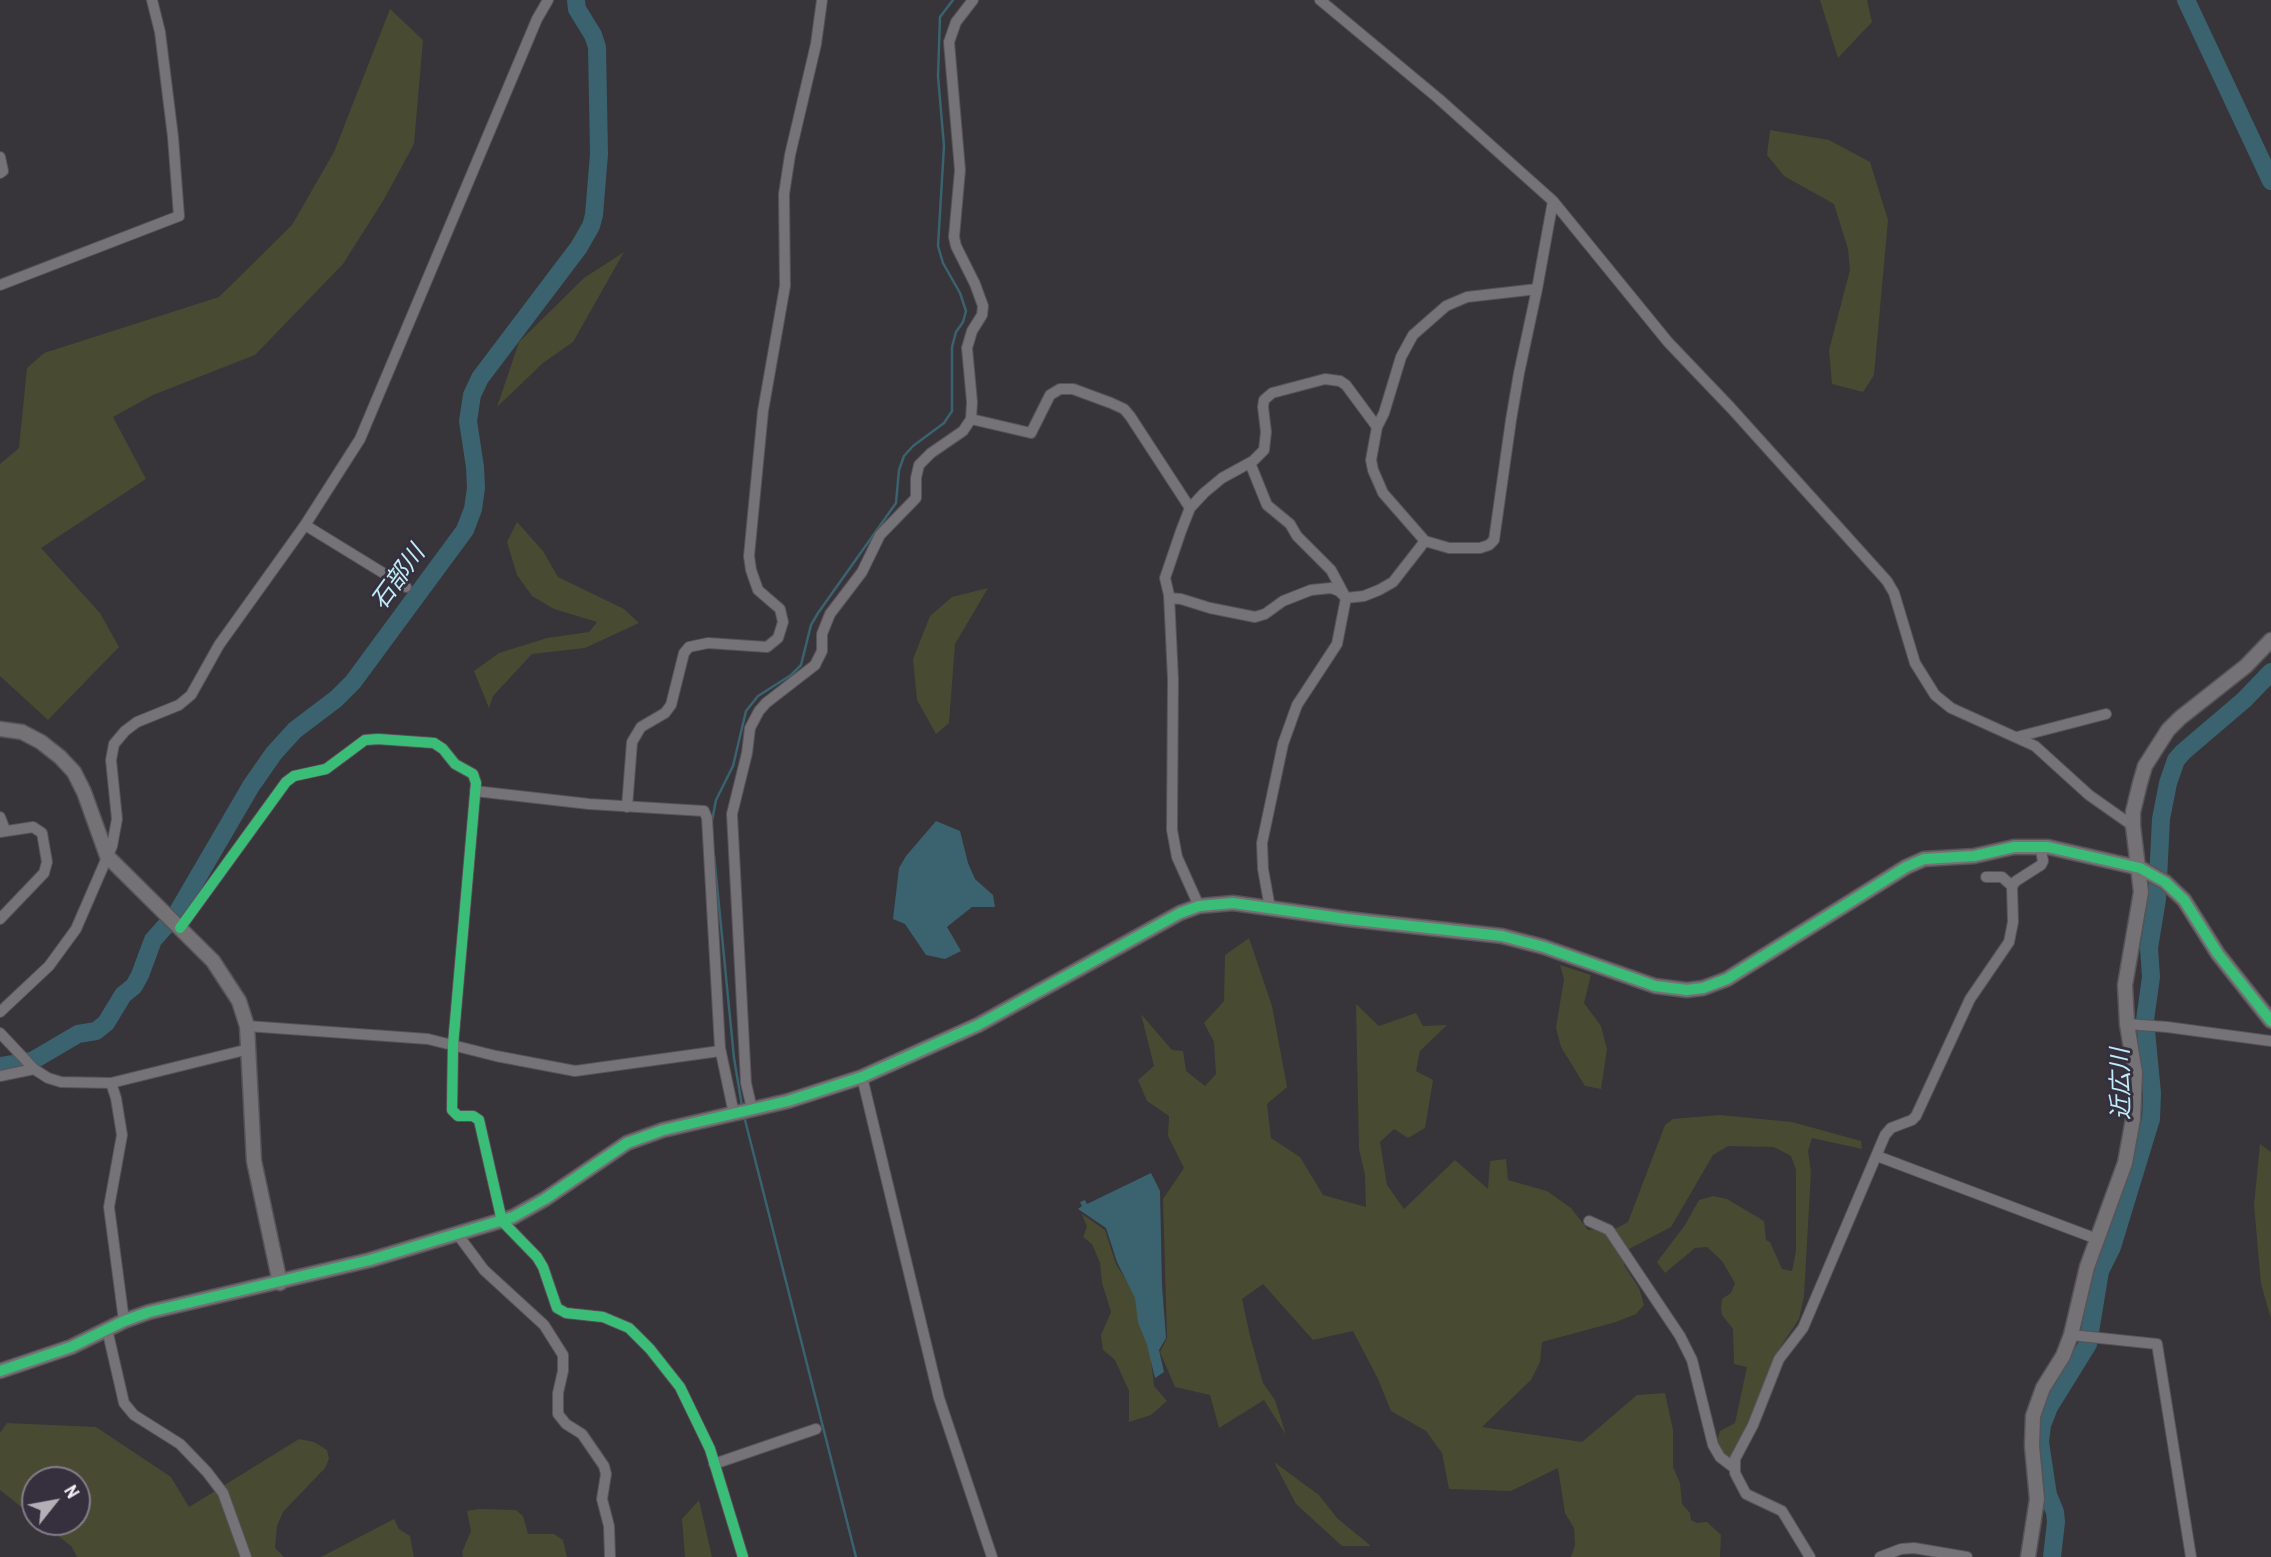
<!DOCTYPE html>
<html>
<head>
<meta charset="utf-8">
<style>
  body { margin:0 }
  #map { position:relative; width:2271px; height:1557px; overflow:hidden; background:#37343a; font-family:"Archivo Narrow",sans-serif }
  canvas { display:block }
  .north { position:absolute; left:21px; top:1466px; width:70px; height:70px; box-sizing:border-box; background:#36303e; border:2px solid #827d89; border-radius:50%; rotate:59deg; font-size:19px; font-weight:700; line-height:28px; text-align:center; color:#f5f1fa }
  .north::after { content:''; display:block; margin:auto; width:24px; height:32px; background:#b2afb7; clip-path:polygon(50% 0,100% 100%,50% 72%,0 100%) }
</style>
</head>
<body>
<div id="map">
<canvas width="2271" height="1557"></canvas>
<div class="north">N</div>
</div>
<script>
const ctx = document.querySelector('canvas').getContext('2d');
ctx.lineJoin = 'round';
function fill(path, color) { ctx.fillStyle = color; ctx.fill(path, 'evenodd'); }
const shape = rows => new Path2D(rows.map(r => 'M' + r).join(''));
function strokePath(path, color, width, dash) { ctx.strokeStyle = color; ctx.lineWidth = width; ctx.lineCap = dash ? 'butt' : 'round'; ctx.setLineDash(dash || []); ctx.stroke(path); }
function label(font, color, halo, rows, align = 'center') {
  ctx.font = font + ' "Archivo Narrow","Noto Sans JP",sans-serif'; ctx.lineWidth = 6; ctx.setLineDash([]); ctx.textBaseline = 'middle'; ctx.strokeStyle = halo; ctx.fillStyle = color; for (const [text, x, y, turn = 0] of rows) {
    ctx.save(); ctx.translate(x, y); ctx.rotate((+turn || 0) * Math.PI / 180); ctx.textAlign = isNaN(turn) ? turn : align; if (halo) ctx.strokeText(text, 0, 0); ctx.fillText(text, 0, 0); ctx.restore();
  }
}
const green = shape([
  [1820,0,1867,0,1872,22,1838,58],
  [390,9,423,40,414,144,383,201,343,264,255,355,153,395,113,417,146,479,41,548,100,613,119,647,48,720,0,676,0,464,19,448,27,368,44,353,219,297,292,225,334,152],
  [1770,130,1829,140,1870,162,1888,220,1874,375,1863,392,1832,384,1829,350,1850,270,1848,249,1834,204,1784,176,1767,155],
  [624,252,573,342,543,363,497,407,519,342,584,278],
  [517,522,543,551,558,577,624,609,639,623,585,648,532,654,493,696,489,708,474,671,499,653,547,638,589,632,597,622,554,609,532,596,517,575,507,542],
  [988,588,955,644,949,723,936,734,917,700,913,659,930,616,952,597],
  [1249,938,1272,1006,1287,1087,1267,1104,1271,1138,1300,1157,1323,1195,1366,1207,1365,1175,1359,1149,1356,1004,1379,1026,1416,1013,1423,1026,1447,1025,1420,1051,1416,1071,1433,1080,1425,1128,1408,1138,1394,1129,1380,1142,1387,1185,1404,1209,1455,1160,1488,1189,1490,1161,1506,1159,1508,1180,1547,1191,1571,1208,1588,1230,1617,1228,1628,1222,1665,1125,1673,1119,1720,1115,1792,1122,1861,1141,1862,1149,1812,1138,1808,1151,1811,1172,1804,1296,1799,1319,1781,1346,1765,1392,1744,1436,1729,1461,1713,1452,1720,1431,1735,1423,1747,1367,1734,1364,1733,1329,1722,1315,1721,1308,1722,1299,1731,1293,1735,1283,1722,1261,1707,1247,1695,1248,1665,1273,1657,1262,1685,1225,1699,1200,1713,1196,1727,1199,1764,1221,1766,1240,1770,1242,1782,1269,1792,1271,1796,1251,1796,1170,1791,1156,1774,1147,1728,1146,1713,1155,1671,1227,1629,1249,1624,1265,1639,1288,1644,1305,1636,1314,1616,1322,1542,1342,1540,1362,1531,1380,1482,1427,1582,1442,1637,1395,1665,1393,1673,1430,1673,1467,1680,1483,1682,1504,1690,1513,1691,1520,1697,1523,1707,1522,1721,1535,1720,1557,1571,1557,1575,1545,1574,1528,1565,1513,1558,1468,1511,1491,1449,1489,1442,1453,1426,1431,1391,1411,1378,1379,1353,1331,1313,1340,1263,1284,1242,1299,1250,1336,1263,1383,1275,1400,1286,1435,1264,1400,1219,1428,1210,1395,1175,1387,1160,1352,1167,1338,1163,1199,1184,1168,1168,1136,1169,1116,1147,1101,1138,1080,1154,1066,1141,1014,1172,1050,1183,1051,1186,1071,1205,1086,1216,1074,1214,1042,1204,1023,1224,1001,1225,955],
  [1560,965,1591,975,1584,1003,1601,1026,1607,1049,1601,1089,1585,1086,1561,1047,1556,1028,1564,979],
  [2260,1144,2271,1152,2271,1319,2261,1284,2254,1205],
  [1082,1214,1105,1230,1116,1264,1136,1296,1150,1350,1154,1386,1167,1401,1151,1415,1129,1422,1129,1391,1115,1360,1103,1350,1101,1335,1111,1312,1102,1283,1100,1263,1092,1244,1083,1237,1087,1227],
  [7,1423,96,1427,171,1477,189,1507,299,1439,314,1442,327,1450,329,1459,325,1468,283,1512,277,1526,275,1548,284,1557,77,1557,72,1547,41,1522,77,1522,77,1480,35,1480,35,1518,0,1490,0,1433],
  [1274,1462,1319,1495,1337,1518,1371,1546,1342,1546,1296,1504],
  [699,1500,712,1557,685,1557,682,1519],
  [479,1509,516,1510,523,1516,528,1534,554,1534,563,1540,567,1557,463,1557,462,1552,471,1531,467,1511],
  [394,1519,399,1529,410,1536,414,1557,321,1557]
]);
const water = shape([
  [936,821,960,831,968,863,975,879,993,895,995,907,972,907,947,927,961,951,945,959,926,955,905,924,893,919,899,868,906,856],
  [1151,1173,1160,1191,1162,1285,1166,1338,1159,1350,1164,1372,1155,1378,1147,1345,1138,1322,1135,1298,1117,1262,1106,1228,1078,1209,1082,1206,1080,1202,1085,1200,1087,1204]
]);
const stream = shape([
  [712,821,716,800,733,766,746,711,758,696,791,675,801,665,811,625,818,613,896,503,899,470,904,456,913,446,944,423,952,411,952,347,956,332,963,322,966,311,960,293,943,263,938,246,944,146,938,76,940,17,953,0],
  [714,855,734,1058,742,1106],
  [744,1116,856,1557]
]);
const river = shape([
  [2186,0,2271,181],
  [0,1066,32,1061,78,1034,96,1031,106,1023,123,995,134,986,140,975,153,940,177,913,251,786,274,753,295,730,336,699,353,682,465,530,473,509,476,488,475,467,468,421,472,395,480,378,579,247,591,226,594,215,599,154,597,47,593,35,577,9,576,0],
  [2052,1557,2056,1522,2055,1512,2048,1495,2040,1442,2042,1425,2049,1407,2088,1344,2100,1271,2112,1247,2151,1119,2152,1093,2145,1020,2151,977,2149,948,2157,899,2161,819,2168,783,2176,760,2183,752,2244,700,2271,672]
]);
const street = shape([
  [1320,0,1439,99,1553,201,1668,342,1731,408,1887,581,1894,593,1915,663,1935,695,1951,708,2035,746,2089,795,2133,826],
  [0,157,3,171,0,173],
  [0,285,179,216,173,137,160,32,152,0],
  [1537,289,1467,297,1446,306,1413,335,1401,357,1384,413,1377,427,1371,460,1373,470,1383,493,1425,541,1449,548,1480,548,1489,545,1494,540,1511,420,1519,373,1537,289,1553,201],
  [971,419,1031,433,1050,395,1060,389,1073,389,1111,403,1124,409,1130,416,1190,508],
  [1250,463,1267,505,1290,524,1297,536,1331,570,1346,598,1337,644,1297,705,1283,744,1262,843,1263,869,1270,908],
  [305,525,406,587],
  [1169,598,1181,599,1210,608,1255,617,1265,614,1283,601,1311,590,1331,588,1339,591,1346,598,1364,596,1379,590,1393,582,1425,541],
  [2017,737,2106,714],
  [475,791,589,804,704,811,707,818,720,1048,734,1114],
  [627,807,632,742,641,727,665,713,671,705,684,653,689,647,708,643,767,647,778,638,783,622,780,609,758,590,751,570,749,556,763,411,785,286,784,194,790,155,816,44,822,0],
  [0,817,5,830],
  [0,832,33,827,42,833,47,862,44,873,0,919],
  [1986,877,2002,877,2012,886],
  [1199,906,1177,857,1172,830,1173,679,1169,595,1165,578,1181,531,1190,508,1204,493,1222,478,1253,461,1264,450,1266,432,1263,407,1264,400,1272,393,1325,379,1340,381,1346,385,1377,427],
  [180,928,286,782,294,776,326,769,365,740,378,739,434,743,443,749,455,764,473,774,476,783,453,1045,452,1110,458,1116,473,1116,479,1120,502,1221,537,1257,543,1267,557,1308,566,1313,603,1317,629,1328,650,1349,680,1387,710,1449,743,1557],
  [0,1012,49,966,76,929,112,846,117,819,111,760,114,744,125,731,137,722,179,705,191,695,219,645,305,525,360,439,537,19,548,0],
  [2127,1024,2167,1027,2271,1041],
  [247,1026,428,1039,496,1056,575,1071,720,1051],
  [0,1033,34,1069,48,1078,61,1082,111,1083,249,1049],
  [0,1076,34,1069],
  [862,1077,939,1398,992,1557],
  [111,1083,116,1098,122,1135,109,1207,124,1321],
  [752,1109,746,1083,732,814,747,753,750,728,759,711,766,703,815,665,822,651,822,634,830,614,862,572,880,535,916,498,916,478,919,465,931,453,963,431,971,419,972,402,967,348,972,331,982,315,983,306,975,284,956,246,954,237,960,170,949,42,956,22,973,0],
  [1877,1156,2097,1239],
  [1589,1221,1609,1230,1680,1336,1692,1360,1713,1445,1720,1457,1733,1467],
  [458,1235,484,1270,544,1325,563,1355,563,1371,558,1393,558,1414,566,1424,582,1434,604,1466,606,1474,602,1499,609,1526,610,1557],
  [107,1329,124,1403,134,1415,180,1444,207,1472,223,1493,246,1557],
  [2071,1335,2157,1344,2191,1557],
  [714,1464,816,1429],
  [1810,1557,1782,1511,1746,1494,1735,1473,1735,1459,1753,1425,1779,1359,1803,1328,1885,1135,1891,1128,1912,1120,1916,1116,1970,999,2009,942,2013,922,2012,886,2016,881,2041,865,2043,861,2040,846],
  [1880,1557,1901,1549,1914,1548,1967,1557]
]);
const secondary = shape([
  [0,729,22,732,41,742,60,757,74,772,84,792,107,856,213,961,239,1001,247,1026,254,1161,280,1283],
  [0,1371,71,1347,124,1321,149,1312,370,1260,513,1217,545,1199,627,1143,663,1130,788,1101,862,1077,978,1025,1180,913,1199,906,1233,903,1347,919,1502,936,1544,947,1655,986,1687,990,1703,988,1727,979,1906,867,1924,859,1974,856,2014,847,2048,847,2140,868,2165,882,2184,900,2218,954,2271,1021],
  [2028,1557,2037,1499,2032,1446,2033,1416,2043,1388,2063,1356,2071,1335,2087,1267,2125,1163,2133,1119,2135,1073,2127,1024,2125,985,2141,892,2133,826,2133,812,2140,783,2145,766,2168,730,2180,718,2246,666,2271,640]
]);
const cycleway = shape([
  [180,928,286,782,294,776,326,769,365,740,378,739,434,743,443,749,455,764,473,774,476,783,453,1045,452,1110,458,1116,473,1116,479,1120,502,1221,537,1257,543,1267,557,1308,566,1313,603,1317,629,1328,650,1349,680,1387,710,1449,743,1557],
  [0,1371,71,1347,124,1321,149,1312,370,1260,513,1217,545,1199,627,1143,663,1130,788,1101,862,1077,978,1025,1180,913,1199,906,1233,903,1347,919,1502,936,1544,947,1655,986,1687,990,1703,988,1727,979,1906,867,1924,859,1974,856,2014,847,2048,847,2140,868,2165,882,2184,900,2218,954,2271,1021]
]);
const waterNames = [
  ["石部川",399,578,-54],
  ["近広川",2122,1084,-91]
];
fill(green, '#494a32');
fill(water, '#3a636f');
strokePath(stream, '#3a636f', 2.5);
strokePath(river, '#3a636f', 18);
strokePath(street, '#565359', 12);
strokePath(secondary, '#565359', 17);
strokePath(street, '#757278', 10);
strokePath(secondary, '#757275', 14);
strokePath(cycleway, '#3abd76', 10);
label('italic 24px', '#bfedf9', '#36303e', waterNames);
</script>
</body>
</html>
